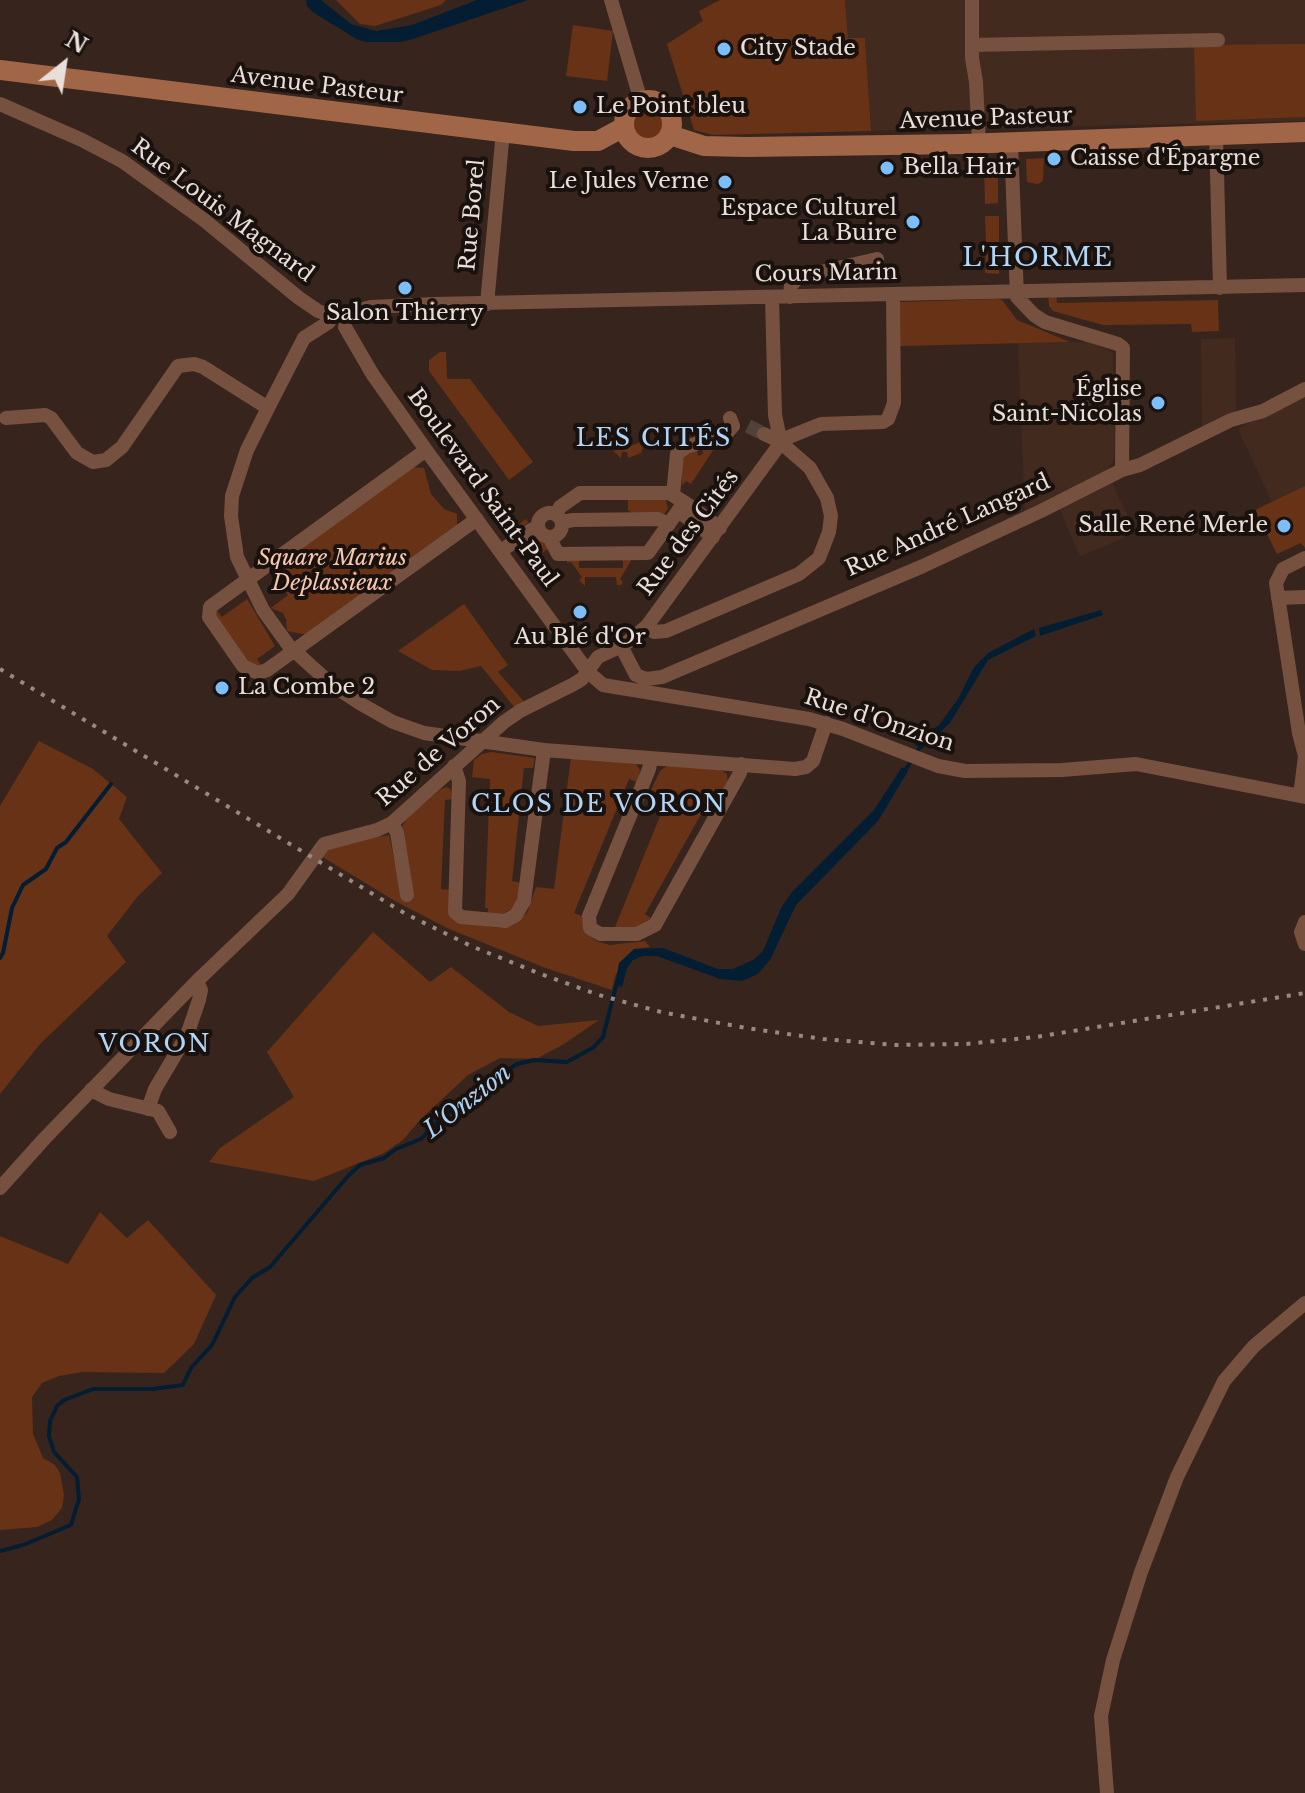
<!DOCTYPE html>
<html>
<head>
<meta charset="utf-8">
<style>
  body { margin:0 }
  #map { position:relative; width:1305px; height:1793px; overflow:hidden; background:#37251d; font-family:"Libre Baskerville",serif }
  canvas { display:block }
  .north { position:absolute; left:24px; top:24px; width:80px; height:80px; -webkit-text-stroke:6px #19110d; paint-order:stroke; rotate:30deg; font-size:22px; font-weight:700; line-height:32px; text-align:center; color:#eaded8 }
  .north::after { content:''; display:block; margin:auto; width:28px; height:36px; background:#eaded8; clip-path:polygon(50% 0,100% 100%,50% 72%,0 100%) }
</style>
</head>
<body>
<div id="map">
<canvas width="1305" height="1793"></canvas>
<div class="north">N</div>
</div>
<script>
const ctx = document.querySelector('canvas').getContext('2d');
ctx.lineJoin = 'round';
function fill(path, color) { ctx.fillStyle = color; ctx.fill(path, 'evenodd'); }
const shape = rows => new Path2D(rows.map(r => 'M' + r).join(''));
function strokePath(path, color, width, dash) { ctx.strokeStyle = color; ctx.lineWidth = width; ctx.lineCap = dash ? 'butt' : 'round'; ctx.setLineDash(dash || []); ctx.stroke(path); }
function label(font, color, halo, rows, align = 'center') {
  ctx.font = font + ' "Libre Baskerville",serif'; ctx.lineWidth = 8; ctx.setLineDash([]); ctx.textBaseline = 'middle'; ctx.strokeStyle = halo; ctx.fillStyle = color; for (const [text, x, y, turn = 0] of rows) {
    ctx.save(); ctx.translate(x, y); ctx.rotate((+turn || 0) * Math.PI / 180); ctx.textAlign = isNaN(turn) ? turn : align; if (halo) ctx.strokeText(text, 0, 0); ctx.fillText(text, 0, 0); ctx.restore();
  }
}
const built = shape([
  [845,0,1305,0,1305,121,871,131,865,38,848,38],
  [1235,338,1236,412,1202,428,1201,339],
  [1092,342,1113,353,1115,457,1102,479,1025,512,1018,343],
  [1305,393,1305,486,1272,502,1238,429],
  [1112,483,1134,529,1123,538,1080,556,1059,508]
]);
const green = shape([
  [336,0,446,0,441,5,375,26,360,24],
  [720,0,845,0,848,38,865,38,871,131,713,135,694,130,667,44,703,21,699,11],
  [573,25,613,31,607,81,566,76],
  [1305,44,1305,117,1196,121,1194,45],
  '633 123a16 16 0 1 1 32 0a16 16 0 1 1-32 0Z',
  [1044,158,1043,181,1038,184,1027,182,1026,159],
  [984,164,998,164,998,203,985,204],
  [985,216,999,216,999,274,985,273,986,249,992,249,992,243,986,242],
  [1048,294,1056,294,1057,303,1218,300,1219,331,1192,332,1191,324,1103,325,1053,311,1049,306],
  [998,299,1002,300,1017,320,1070,342,900,346,899,302],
  [440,352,446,352,447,379,470,379,533,462,509,480,429,371,429,360],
  [645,441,641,453,628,458,627,452,622,452,621,458,613,451],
  [717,444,691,484,686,481,682,486,682,455,697,450,698,456,703,454,702,448],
  [413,467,424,468,431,494,444,509,457,514,457,526,308,635,287,631,286,619,283,613,271,608,288,595,270,570],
  [1305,486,1305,548,1301,543,1277,554,1255,510],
  [499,496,519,524,526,519,528,522,513,536,489,504],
  [628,500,666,500,668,509,664,514,632,513,628,510],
  [535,536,549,548,531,561,519,545],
  [579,559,579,568,623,568,623,559,632,559,620,579,623,582,621,585,617,585,616,577,585,577,585,586,579,580,582,577,571,562,567,563,567,561],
  [247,599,275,646,257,659,262,667,249,665,213,612,216,609,222,617],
  [464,604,508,665,498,672,527,705,515,708,481,666,459,671,432,670,398,651],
  [39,741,93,769,127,797,119,819,162,873,138,896,107,936,126,962,40,1044,0,1094,0,806],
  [491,752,535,758,533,768,524,768,512,881,521,883,518,903,515,907,502,914,488,913,488,908,485,908,490,779,472,777,474,760,482,754],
  [571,757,636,764,640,770,637,782,629,779,574,913,582,916,585,932,596,941,610,945,645,941,650,947,634,949,615,976,612,990,543,967,447,928,395,901,321,856,332,846,389,835,403,901,413,900,402,827,406,819,441,789,447,787,451,790,452,799,445,800,441,889,451,890,458,922,499,928,514,924,527,913,536,887,554,889],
  [667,766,719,769,727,774,728,783,723,795,714,791,645,914,653,920,639,928,615,927,669,794,662,790,660,794,651,790,660,771],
  [373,932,430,982,451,967,509,1012,538,1026,599,1020,564,1044,536,1059,500,1058,468,1075,420,1120,403,1140,384,1153,314,1181,209,1162,220,1148,294,1097,267,1052],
  [100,1212,127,1238,148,1220,216,1295,194,1344,164,1373,83,1372,59,1376,42,1383,32,1397,33,1434,43,1458,55,1465,60,1473,64,1495,62,1508,52,1520,37,1527,0,1530,0,1236,68,1264]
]);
const water = shape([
  [306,0,321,0,351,24,376,31,412,25,477,0,528,0,413,39,400,42,366,42,356,39,313,12,307,6],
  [1101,610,1103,615,1040,636,1039,628],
  [1034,629,1036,636,988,660,950,723,922,749,914,744,939,725,958,699,974,667,988,653],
  [902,767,908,771,878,821,796,905,770,960,758,974,742,981,720,979,657,956,643,956,633,960,627,968,622,987,615,985,619,963,634,949,663,948,718,969,733,969,753,960,763,951,781,908,792,892,874,810]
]);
const stream = shape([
  [903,774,922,744],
  [0,958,3,953,12,908,23,885,46,869,57,848,66,842,111,784],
  [0,1551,23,1545,71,1525,79,1499,77,1477,54,1452,49,1436,50,1421,57,1406,64,1400,93,1389,153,1389,183,1385,191,1368,212,1345,235,1297,252,1278,270,1267,348,1176,360,1165,384,1158,396,1149,421,1139,435,1124,473,1092,517,1064,534,1060,567,1062,594,1047,603,1037,617,982]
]);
const streetTunnel = shape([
  [748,426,764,434]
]);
const street = shape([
  [611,0,641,101],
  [972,0,972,58,976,82,979,143],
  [972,45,1218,40],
  [0,104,82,140,122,161,204,220,299,298,318,311,329,315],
  [1216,134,1220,288],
  [1011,142,1017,297,1034,315,1045,322,1118,344,1123,348,1122,470],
  [790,297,791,285,799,277,877,259],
  [487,304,503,131],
  [348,313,371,307,435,304,1305,285],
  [345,327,373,375,426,450,588,672,603,685,809,719,843,729,938,766,965,771,1062,770,1136,764,1305,797],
  [268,408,247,450,232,496,231,516,237,557,263,610,289,646,332,685,361,704,393,722,424,733,544,750,795,769,806,767,813,761,826,723],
  [6,418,45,415,51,418,77,453,93,462,106,460,122,447,178,366,194,364,203,367,268,408,304,338,329,322],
  [779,441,821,424,883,422,888,419,894,403,893,295],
  [426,450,210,607,209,617,243,666,258,673,267,670,477,519],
  [673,495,677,454,686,447,726,434,733,426,730,418],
  [684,502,720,528],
  '538 525a12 12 0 1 1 24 0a12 12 0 1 1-24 0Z',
  [556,514,560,507,580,493,669,493,684,502,678,511,713,537],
  [562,522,573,520,658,519,669,524],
  [549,537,558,554,648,553,678,511],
  [501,551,531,530,538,527],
  [1278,598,1305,597],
  [647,626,654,632,666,631,799,574,819,558,829,532,831,516,827,498,810,468,779,441,764,434],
  [621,646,636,675,646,679,662,677,923,566,1041,511,1122,470,1140,465,1231,420,1263,411,1305,389],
  [651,759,649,769,589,916,590,928,600,934,637,934,655,925,740,773,741,764],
  [454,766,459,781,455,912,461,917,505,921,516,915,524,901,544,750],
  [1300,796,1305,756,1299,733,1276,583,1283,569,1305,558],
  [392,823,397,833,407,895],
  [1305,922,1301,932,1305,944],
  [91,1090,109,1099,158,1111,170,1132],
  [148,1109,155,1089,187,1035,199,1000,201,990,197,981],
  [0,1188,45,1138,197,981,288,894,324,844,377,830,392,823,504,722,520,711,574,684,582,679,598,657,624,645,647,626,777,448,779,434,775,415,772,297],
  [1107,1793,1101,1716,1113,1660,1141,1572,1177,1477,1224,1381,1254,1346,1305,1303]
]);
const secondary = shape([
  [0,70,574,141,598,141,624,127],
  '624 124a24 24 0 1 1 48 0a24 24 0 1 1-48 0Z',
  [670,135,704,146,746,147,962,144,1305,132]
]);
const rail = shape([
  [0,669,406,914,471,946,538,973,599,995,661,1012,746,1028,823,1039,894,1045,966,1044,1036,1037,1305,993]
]);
const markers = [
  [724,49,8,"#7cbef9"],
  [580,107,8,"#7cbef9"],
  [1054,159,8,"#7cbef9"],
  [887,168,8,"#7cbef9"],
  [725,182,8,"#7cbef9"],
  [913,222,8,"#7cbef9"],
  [405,288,8,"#7cbef9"],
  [1158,403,8,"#7cbef9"],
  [1284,526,8,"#7cbef9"],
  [580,612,8,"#7cbef9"],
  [222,688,8,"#7cbef9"]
];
const poiNames = [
  ["City Stade",740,49],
  ["Le Point bleu",596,107],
  ["Caisse d'Épargne",1070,159],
  ["Bella Hair",903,168],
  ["Le Jules Verne",709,182,"right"],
  ["Espace Culturel",897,209,"right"],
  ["La Buire",897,234,"right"],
  ["Salon Thierry",405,314,"center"],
  ["Église",1142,390,"right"],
  ["Saint-Nicolas",1142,415,"right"],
  ["Salle René Merle",1268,526,"right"],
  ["Au Blé d'Or",580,638,"center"],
  ["La Combe 2",238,688]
];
const streetNames = [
  ["Avenue Pasteur",317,86,7],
  ["Avenue Pasteur",986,119,-2],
  ["Rue Louis Magnard",222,211,37],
  ["Rue Borel",473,215,-85],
  ["Cours Marin",826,274,-1],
  ["Boulevard Saint-Paul",482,488,54],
  ["Rue André Langard",948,526,-24],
  ["Rue des Cités",689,533,-53],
  ["Rue d'Onzion",879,721,18],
  ["Rue de Voron",439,752,-41]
];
const parkNames = [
  ["Square Marius",332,559],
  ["Deplassieux",332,584]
];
const neighbourhoodNames = [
  ["LES CITÉS",654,439],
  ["CLOS DE VORON",599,805],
  ["VORON",155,1045]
];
const waterNames = [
  ["L'Onzion",468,1102,-38]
];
const quarterNames = [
  ["L'HORME",1038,259]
];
fill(built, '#432a1f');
fill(green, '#683216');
fill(water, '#031d32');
strokePath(stream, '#031d32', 4);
strokePath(streetTunnel, '#524139', 14, [14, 7]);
strokePath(street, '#77513f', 14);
strokePath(secondary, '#a16548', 20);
strokePath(rail, '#988a83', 4, [4, 8]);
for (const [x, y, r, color] of markers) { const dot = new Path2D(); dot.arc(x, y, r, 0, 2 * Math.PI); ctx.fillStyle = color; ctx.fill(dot); strokePath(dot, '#19110d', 3); }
label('22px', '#eaded8', '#19110d', poiNames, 'left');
label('22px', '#eaded8', '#19110d', streetNames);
label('italic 22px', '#f7c7b0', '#19110d', parkNames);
ctx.letterSpacing = '2px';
label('24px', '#b1d5f6', '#19110d', neighbourhoodNames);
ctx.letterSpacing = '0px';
label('italic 24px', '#abd1f4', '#19110d', waterNames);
ctx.letterSpacing = '2px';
label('26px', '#b1d5f6', '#19110d', quarterNames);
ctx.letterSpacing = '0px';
</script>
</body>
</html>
